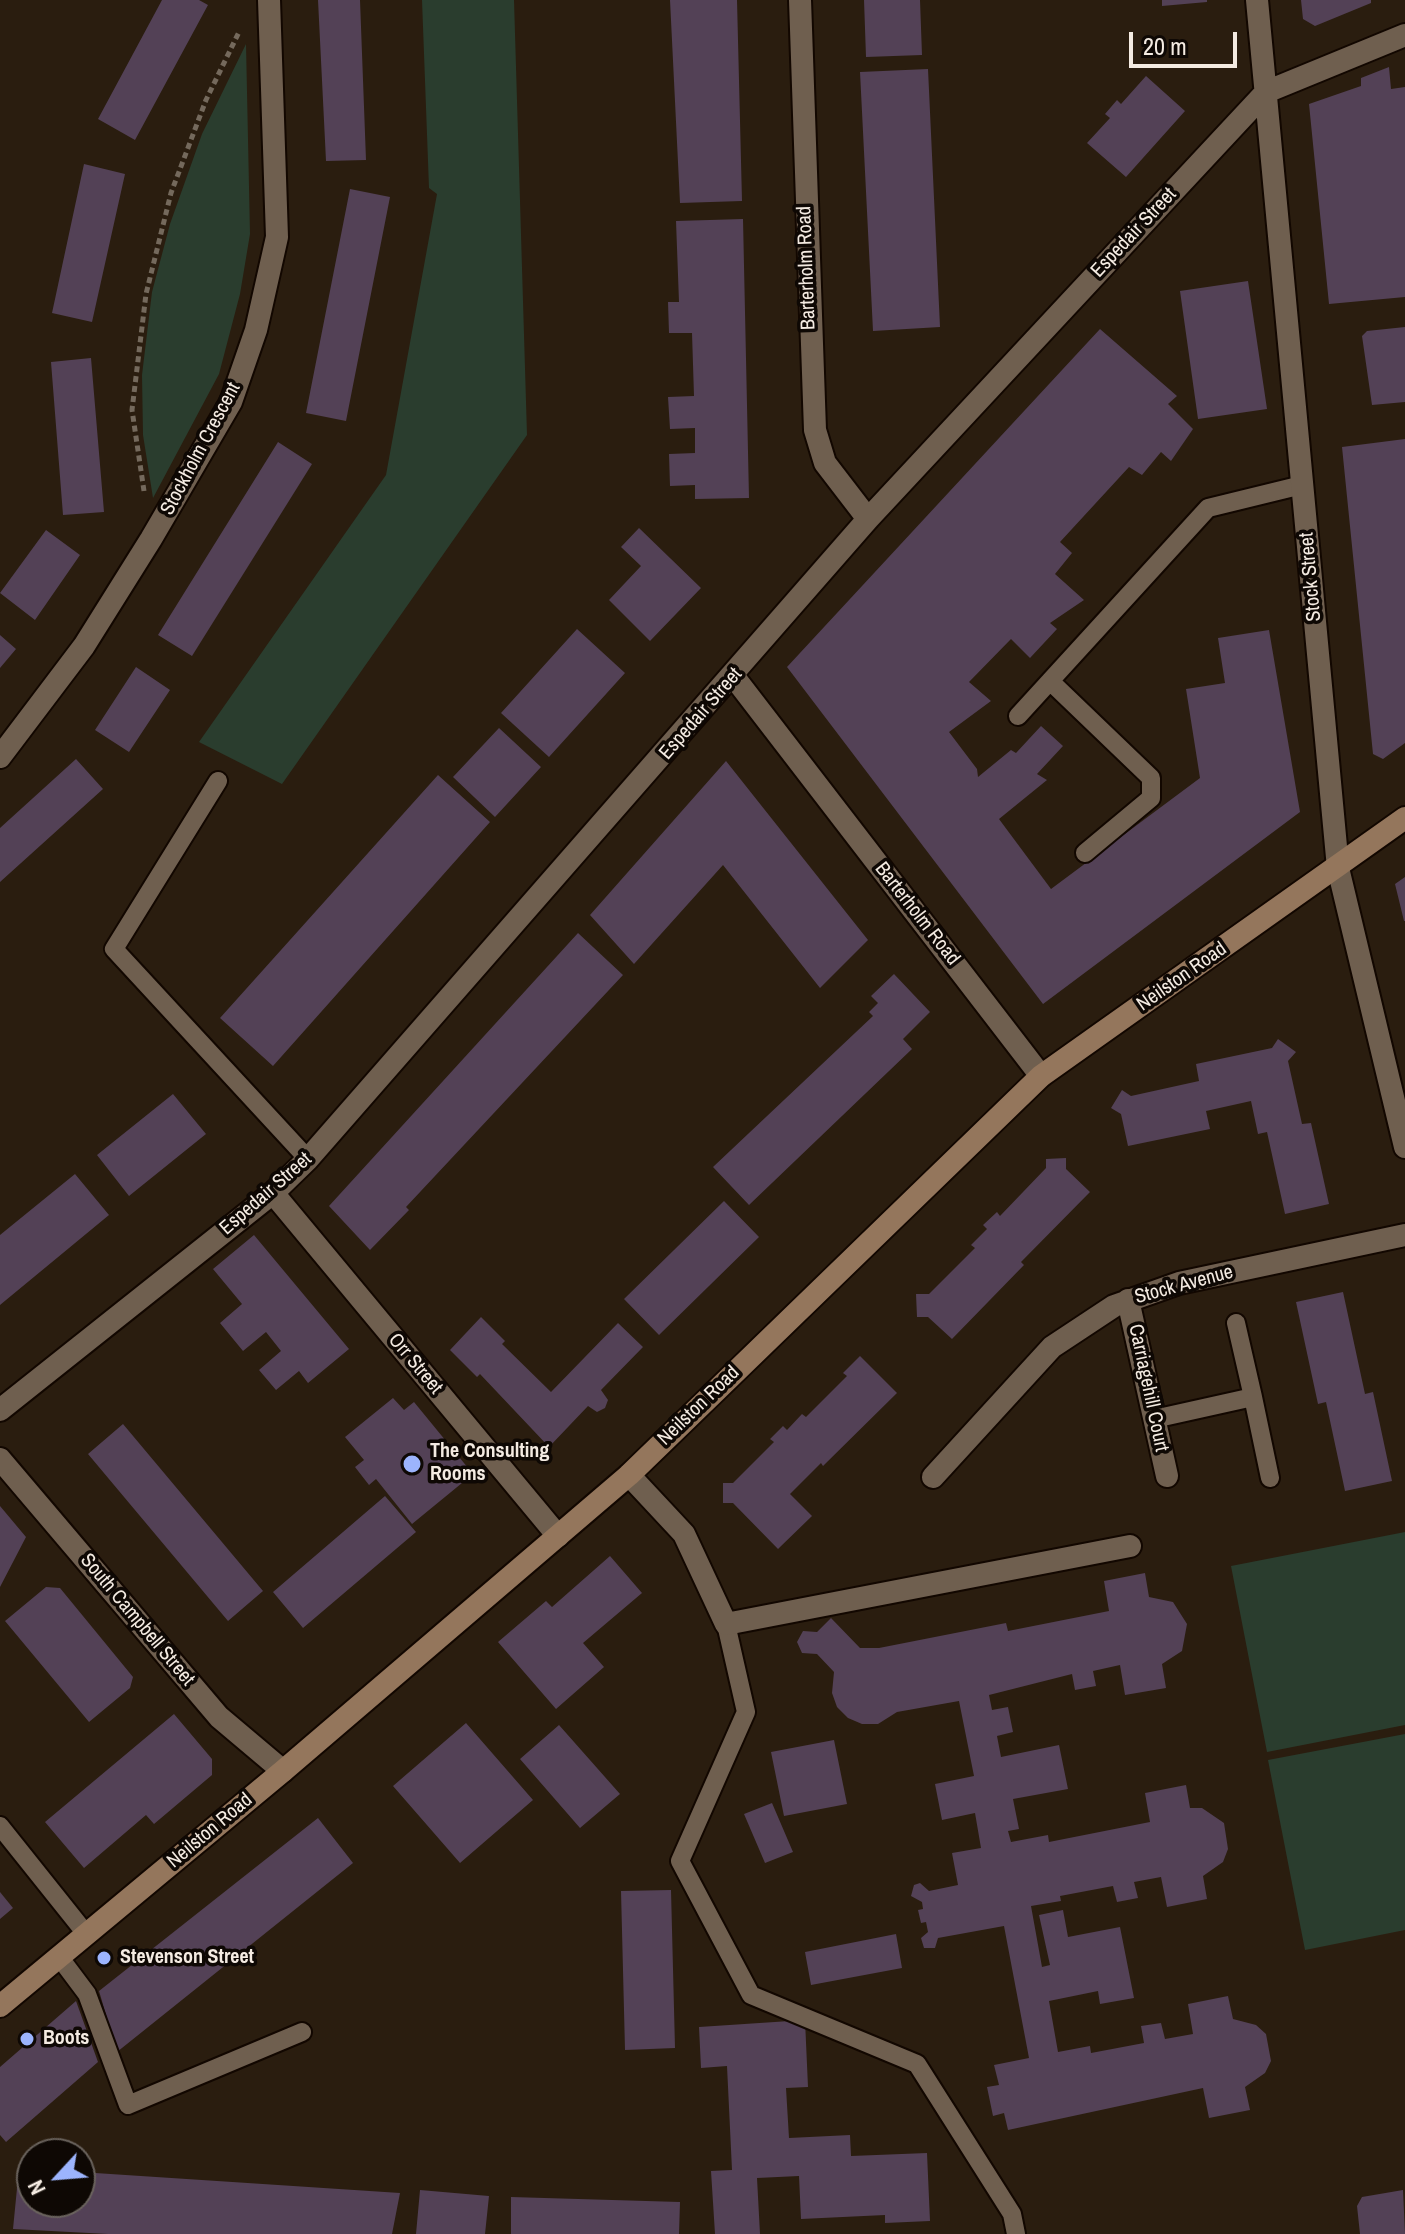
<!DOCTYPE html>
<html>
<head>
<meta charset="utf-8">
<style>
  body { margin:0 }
  #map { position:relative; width:1405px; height:2234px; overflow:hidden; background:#2a1d0f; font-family:"Archivo Narrow",sans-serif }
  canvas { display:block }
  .north { position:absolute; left:16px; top:2138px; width:80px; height:80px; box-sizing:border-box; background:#0e0804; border:2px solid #6a635d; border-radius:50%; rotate:244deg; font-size:22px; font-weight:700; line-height:32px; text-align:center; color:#f4ebe2 }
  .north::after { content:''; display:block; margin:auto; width:28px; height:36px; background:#9cb4fd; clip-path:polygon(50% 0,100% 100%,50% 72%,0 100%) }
  .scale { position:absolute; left:1129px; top:32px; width:108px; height:36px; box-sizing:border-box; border:4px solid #f4ebe2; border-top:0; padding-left:10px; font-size:24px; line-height:28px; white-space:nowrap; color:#f4ebe2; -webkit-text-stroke:6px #0e0804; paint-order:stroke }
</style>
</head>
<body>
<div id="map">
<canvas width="1405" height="2234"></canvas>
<div class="north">N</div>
<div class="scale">20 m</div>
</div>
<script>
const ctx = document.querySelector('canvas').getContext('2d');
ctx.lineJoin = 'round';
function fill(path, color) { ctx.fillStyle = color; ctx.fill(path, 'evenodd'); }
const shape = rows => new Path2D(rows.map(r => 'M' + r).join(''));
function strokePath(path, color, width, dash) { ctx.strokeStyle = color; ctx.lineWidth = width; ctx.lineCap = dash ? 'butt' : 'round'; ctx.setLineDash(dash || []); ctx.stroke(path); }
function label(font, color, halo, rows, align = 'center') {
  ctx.font = font + ' "Archivo Narrow",sans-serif'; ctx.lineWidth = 7; ctx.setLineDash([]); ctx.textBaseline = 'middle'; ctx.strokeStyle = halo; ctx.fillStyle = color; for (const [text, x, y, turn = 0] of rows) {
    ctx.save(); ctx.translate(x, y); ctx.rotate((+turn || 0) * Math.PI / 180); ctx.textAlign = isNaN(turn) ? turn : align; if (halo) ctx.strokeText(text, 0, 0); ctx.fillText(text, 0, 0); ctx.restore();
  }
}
const green = shape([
  [422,0,514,0,527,435,282,784,199,742,386,475,437,194,429,188],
  [246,44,250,234,240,294,219,374,153,498,143,435,142,375,152,292,170,224,202,134],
  [1405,1532,1405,1725,1267,1752,1231,1566],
  [1405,1734,1405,1930,1305,1950,1268,1760]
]);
const building = shape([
  [162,0,199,0,208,5,135,140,98,119],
  [318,0,360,0,366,160,326,161],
  [670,0,737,0,742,201,680,203],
  [864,0,920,0,922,55,866,57],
  [1162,0,1207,0,1207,2,1162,6],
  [1301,0,1371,0,1371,3,1315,26,1303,19],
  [1389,67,1391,89,1405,87,1405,297,1329,304,1309,104,1361,86,1361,78],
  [928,69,940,327,873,331,860,72],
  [1146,76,1185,111,1126,177,1087,143,1110,118,1105,114,1117,100,1121,104],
  [84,164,125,174,92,322,52,313],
  [350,189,390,197,346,421,306,413],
  [743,219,749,498,695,499,695,485,670,486,669,454,695,453,695,428,670,429,668,397,694,396,692,333,669,333,668,302,679,302,676,221],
  [1248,281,1267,409,1198,419,1180,291],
  [1405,327,1405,402,1372,405,1362,336,1367,331],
  [1100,329,1177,396,1168,404,1193,429,1171,461,1161,452,1142,475,1129,467,1060,542,1072,553,1055,574,1084,600,1050,623,1057,629,1030,658,1011,639,969,682,991,701,949,732,977,769,978,777,1011,750,1016,753,1041,726,1063,746,1037,774,1047,780,999,819,1051,889,1200,778,1186,689,1225,683,1218,638,1269,630,1300,812,1043,1004,787,667],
  [91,358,104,512,63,515,51,362],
  [1405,439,1405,743,1383,759,1373,754,1342,447],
  [278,442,312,464,192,656,158,635],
  [639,528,701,588,650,641,609,600,641,566,621,547],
  [46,530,80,555,35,620,0,593],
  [577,629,625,673,549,757,501,713],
  [0,635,16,649,0,668],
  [136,667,170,690,129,752,95,730],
  [499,728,541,767,495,817,453,777],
  [76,759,103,789,0,882,0,828],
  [726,761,868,940,820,988,723,865,634,964,590,915],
  [438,775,490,822,273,1066,220,1018],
  [1405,877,1405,921,1404,921,1395,884],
  [578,933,623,975,406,1207,409,1210,370,1250,329,1206],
  [894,974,930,1012,903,1039,912,1049,749,1205,713,1167,873,1016,869,1012,878,1003,871,996],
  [1278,1039,1296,1052,1288,1061,1302,1124,1311,1123,1329,1204,1285,1214,1267,1132,1258,1134,1251,1101,1206,1111,1210,1129,1128,1146,1121,1114,1111,1108,1122,1090,1131,1096,1199,1081,1196,1064,1272,1048],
  [173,1094,206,1134,129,1196,97,1155],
  [1066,1158,1066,1169,1090,1192,1021,1262,1024,1265,952,1339,928,1317,917,1317,916,1294,929,1294,975,1248,971,1245,987,1229,983,1225,997,1212,1000,1216,1046,1168,1046,1159],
  [75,1174,109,1215,0,1305,0,1235],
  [724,1201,759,1237,659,1335,624,1299],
  [254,1235,349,1349,308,1383,299,1371,276,1390,259,1370,281,1351,266,1332,243,1351,220,1323,242,1304,213,1269],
  [1343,1292,1365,1394,1373,1392,1392,1481,1345,1491,1326,1402,1318,1404,1296,1302],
  [481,1317,505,1341,502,1344,551,1392,618,1323,643,1347,601,1390,608,1400,605,1408,597,1412,588,1406,549,1447,480,1374,477,1377,450,1350],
  [860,1356,897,1393,823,1466,821,1463,790,1494,812,1516,778,1549,733,1503,723,1503,723,1483,733,1483,774,1442,770,1439,783,1426,787,1430,802,1414,806,1417,847,1376,843,1373],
  [393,1398,404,1410,414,1402,473,1474,412,1524,376,1479,369,1485,355,1467,364,1460,345,1437],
  [123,1424,263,1591,228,1621,88,1454],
  [385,1496,416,1532,303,1628,273,1592],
  [0,1506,26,1537,0,1587],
  [610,1556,642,1593,583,1643,604,1667,556,1709,498,1642,546,1601,552,1607],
  [1145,1573,1149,1597,1173,1602,1187,1624,1182,1651,1162,1664,1166,1688,1125,1695,1120,1665,1093,1671,1096,1686,1075,1690,1072,1674,989,1695,992,1710,1008,1707,1013,1732,997,1736,1001,1757,1059,1745,1068,1789,1013,1799,1019,1829,1008,1831,1011,1842,1048,1835,1049,1842,1150,1822,1145,1793,1186,1785,1190,1808,1202,1808,1224,1823,1228,1849,1223,1862,1203,1876,1207,1899,1167,1907,1161,1877,1134,1882,1138,1898,1117,1902,1113,1886,1060,1896,1061,1901,1031,1906,1042,1967,1050,1965,1039,1915,1063,1910,1068,1937,1120,1927,1134,1998,1100,2004,1098,1991,1049,2001,1058,2052,1090,2046,1091,2053,1144,2043,1141,2026,1161,2023,1165,2039,1193,2034,1188,2004,1228,1996,1233,2019,1256,2025,1266,2034,1271,2061,1265,2073,1245,2087,1250,2110,1209,2118,1203,2088,1008,2130,1004,2113,993,2116,987,2087,999,2085,994,2065,1029,2058,1004,1926,938,1938,935,1948,924,1948,921,1938,928,1932,926,1922,921,1923,918,1910,923,1909,922,1902,911,1896,914,1885,920,1883,929,1891,958,1885,952,1853,981,1848,975,1813,942,1820,935,1784,974,1776,959,1701,897,1712,878,1724,862,1724,848,1718,837,1707,832,1693,834,1672,817,1654,802,1653,797,1642,803,1631,817,1632,831,1618,860,1648,879,1648,1006,1623,1008,1631,1109,1611,1104,1581],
  [46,1587,60,1588,133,1677,130,1688,89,1722,5,1621],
  [174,1714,212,1759,212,1775,154,1824,146,1815,84,1868,45,1822],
  [466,1723,533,1800,460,1863,393,1786],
  [559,1725,620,1794,580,1828,520,1759],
  [834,1740,847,1804,784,1816,771,1752],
  [772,1803,793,1852,765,1863,744,1814],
  [318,1818,353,1863,117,2052,99,1991],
  [671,1890,675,2048,625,2050,621,1891],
  [0,1892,13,1908,0,1919],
  [896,1934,902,1968,811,1985,805,1952],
  [76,2001,98,2062,6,2142,0,2135,0,2067],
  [805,2020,808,2087,786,2088,789,2138,850,2135,851,2156,927,2153,930,2221,885,2223,885,2215,801,2219,799,2176,757,2178,760,2234,715,2234,711,2171,732,2170,727,2066,701,2068,699,2027],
  [19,2168,32,2169,32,2202,80,2202,80,2172,400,2193,392,2234,108,2234,13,2229],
  [420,2190,489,2196,485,2234,416,2234],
  [1403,2190,1405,2234,1360,2234,1357,2206,1362,2197],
  [511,2197,680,2202,679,2234,511,2234]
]);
const path = shape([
  [144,491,132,410,146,294,171,193,206,100,239,32]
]);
const service = shape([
  [1050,681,1151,778,1151,798,1085,853],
  [1018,716,1208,508,1302,485],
  [218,781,114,949,308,1159],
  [1236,1323,1253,1397],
  [1154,1419,1253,1397,1270,1478],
  [726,1624,746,1712,680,1861,751,1995,917,2064,1012,2214,1016,2234],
  [0,1826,87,1935],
  [60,1958,87,1994,128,2105,302,2032]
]);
const minor = shape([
  [800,0,815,430,825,463,868,519],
  [1257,0,1338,868,1405,1147],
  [734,677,1041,1076],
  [0,757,84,646,151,539,231,402,256,330,277,237,269,0],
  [273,1193,558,1536],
  [1128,1300,1167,1476],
  [0,1410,273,1193,308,1159,868,519,1266,92,1405,35],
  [0,1459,219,1717,283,1771],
  [629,1475,684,1534,726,1624,1130,1546],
  [933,1477,1052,1347,1114,1306,1179,1283,1405,1235]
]);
const secondary = shape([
  [0,2006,283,1771,629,1475,1041,1076,1405,818]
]);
const markers = [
  [412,1464,10,"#9cb4fd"],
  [104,1958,8,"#9cb4fd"],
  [27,2039,8,"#9cb4fd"]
];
const streetNames = [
  ["Espedair Street",1134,233,-47],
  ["Barterholm Road",807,268,-92],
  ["Stockholm Crescent",201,449,-62],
  ["Stock Street",1311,577,-95],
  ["Espedair Street",701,714,-49],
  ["Barterholm Road",917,914,52],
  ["Neilston Road",1182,977,-35],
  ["Espedair Street",266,1194,-41],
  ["Stock Avenue",1184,1285,-15],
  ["Orr Street",415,1364,50],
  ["Carriagehill Court",1148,1388,78],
  ["Neilston Road",699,1406,-44],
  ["South Campbell Street",137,1620,50],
  ["Neilston Road",210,1831,-40]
];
const poiNames = [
  ["The Consulting",430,1452],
  ["Rooms",430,1475],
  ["Stevenson Street",120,1958],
  ["Boots",43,2039]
];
fill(green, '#2a3d2e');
fill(building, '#534156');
strokePath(service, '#120700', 22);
strokePath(minor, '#120700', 26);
strokePath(secondary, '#120700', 26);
strokePath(path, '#74695c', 5, [6, 4]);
strokePath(service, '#6f5f4f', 18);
strokePath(minor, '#6f5f4f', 22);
strokePath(secondary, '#94765c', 22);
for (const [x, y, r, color] of markers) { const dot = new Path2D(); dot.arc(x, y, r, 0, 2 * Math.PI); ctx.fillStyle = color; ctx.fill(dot); strokePath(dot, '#0e0804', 3); }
label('20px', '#f4ebe2', '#0e0804', streetNames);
label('bold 20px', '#f4ebe2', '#0e0804', poiNames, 'left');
</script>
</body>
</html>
